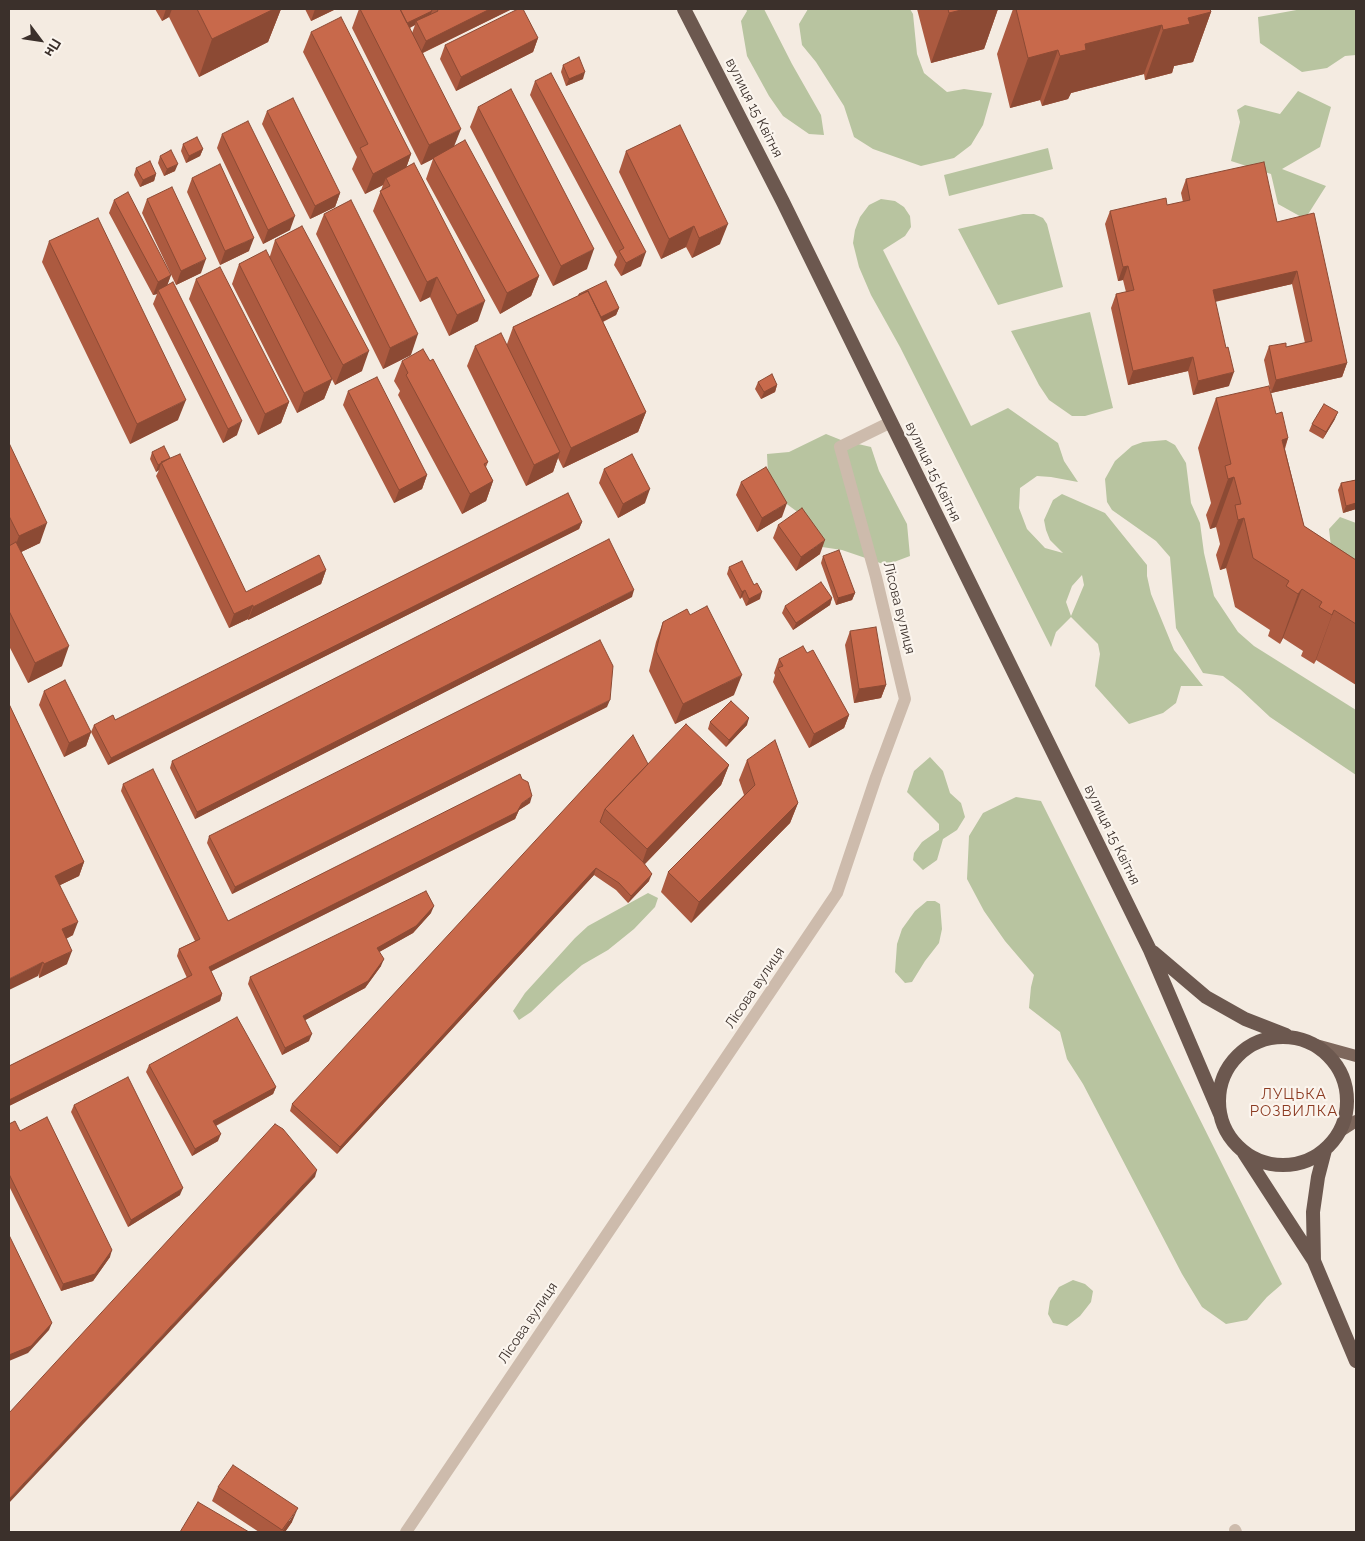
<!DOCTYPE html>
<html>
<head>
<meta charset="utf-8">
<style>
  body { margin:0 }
  #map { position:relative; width:1365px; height:1541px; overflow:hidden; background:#f4ebe1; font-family:Raleway,sans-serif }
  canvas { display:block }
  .frame { position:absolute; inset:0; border:10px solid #3b302b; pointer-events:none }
  .north { position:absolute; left:15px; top:15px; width:50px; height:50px; -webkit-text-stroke:4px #fbf5ee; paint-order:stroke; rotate:121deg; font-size:14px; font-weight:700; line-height:20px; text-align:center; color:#3b302b }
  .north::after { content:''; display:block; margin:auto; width:18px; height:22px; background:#3b302b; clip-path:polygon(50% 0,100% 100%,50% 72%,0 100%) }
</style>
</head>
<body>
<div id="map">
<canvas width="1365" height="1541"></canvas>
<div class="frame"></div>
<div class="north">Пн</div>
</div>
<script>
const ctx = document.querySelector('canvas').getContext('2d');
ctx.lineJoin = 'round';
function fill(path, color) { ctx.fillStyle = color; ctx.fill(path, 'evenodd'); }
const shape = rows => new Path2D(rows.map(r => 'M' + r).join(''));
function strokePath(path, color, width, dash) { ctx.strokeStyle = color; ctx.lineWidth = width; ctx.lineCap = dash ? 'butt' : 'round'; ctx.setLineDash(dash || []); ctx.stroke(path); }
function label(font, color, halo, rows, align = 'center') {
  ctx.font = font + ' Raleway,sans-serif'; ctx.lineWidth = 4.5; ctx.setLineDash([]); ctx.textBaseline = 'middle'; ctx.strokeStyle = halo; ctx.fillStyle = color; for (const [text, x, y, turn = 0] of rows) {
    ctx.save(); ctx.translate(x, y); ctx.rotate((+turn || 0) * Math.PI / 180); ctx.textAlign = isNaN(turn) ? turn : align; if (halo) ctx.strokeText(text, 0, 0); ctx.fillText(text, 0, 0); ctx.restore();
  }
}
const green = shape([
  [746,9,764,9,792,64,821,115,824,135,809,134,783,116,769,96,747,56,741,21,747,11],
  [808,9,910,9,913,14,917,54,924,73,947,92,964,89,992,93,983,125,971,145,954,158,921,166,873,149,854,137,844,106,816,62,802,45,799,24],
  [1302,9,1329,9,1331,10,1335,9,1356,9,1356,55,1345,56,1327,68,1302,72,1260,43,1258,17],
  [1298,91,1331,107,1320,147,1282,169,1326,186,1305,219,1278,204,1271,174,1231,161,1240,122,1237,110,1245,105,1280,114],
  [1048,148,1053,169,949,196,944,175],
  [881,199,895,201,904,207,910,216,911,227,905,236,883,250,971,426,1008,408,1058,443,1064,461,1078,482,1051,477,1037,476,1020,488,1019,508,1027,529,1045,548,1063,553,1050,540,1046,530,1044,520,1053,500,1062,494,1105,513,1147,565,1147,576,1151,594,1174,650,1203,686,1181,686,1176,703,1163,713,1129,724,1095,686,1100,654,1098,644,1071,617,1056,632,1051,647,900,347,871,295,859,267,853,243,855,230,860,217,869,205],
  [1082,575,1084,585,1071,616,1066,602,1072,586],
  [1023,214,1034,214,1043,218,1047,224,1063,287,998,305,958,229],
  [1090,312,1113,408,1085,416,1072,416,1049,400,1039,385,1011,331],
  [826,434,841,440,871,447,879,471,907,524,910,556,886,565,842,550,822,547,805,531,799,513,773,494,768,475,767,454,789,452],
  [1166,440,1175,445,1186,463,1191,503,1200,523,1204,553,1214,596,1238,632,1254,646,1356,710,1356,775,1270,717,1240,689,1223,676,1203,673,1176,628,1170,557,1156,541,1112,510,1107,502,1105,479,1115,461,1132,446,1143,442],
  [1340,517,1356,523,1356,570,1331,547,1329,529],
  [930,757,943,771,950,793,961,803,965,817,957,830,943,839,937,860,923,870,913,860,914,853,922,842,939,830,939,824,907,792,914,771],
  [1016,797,1041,801,1282,1284,1267,1297,1247,1320,1226,1324,1202,1307,1182,1274,1083,1084,1067,1059,1060,1032,1029,1008,1031,987,1034,975,1005,941,984,911,967,879,969,836,983,813],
  [648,893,658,898,655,907,634,929,608,950,582,965,558,986,531,1012,519,1020,513,1011,525,993,575,938,588,926],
  [927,901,935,901,940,904,942,929,939,943,925,961,912,982,905,983,895,972,897,944,902,929,915,911],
  [1073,1280,1085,1284,1093,1291,1091,1302,1080,1316,1067,1326,1053,1323,1048,1314,1050,1301,1059,1287]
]);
const minor = shape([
  [1235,1530,1236,1532],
  [406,1532,837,893,876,777,905,699,876,577,840,447,891,422]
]);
const primary = shape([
  [1316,1045,1356,1056],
  [1339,1132,1356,1121]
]);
const trunk = shape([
  [684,9,783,202,1150,950,1220,1114],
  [1153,952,1206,997,1245,1019,1286,1035],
  '1219 1101a64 64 0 1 1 128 0a64 64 0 1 1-128 0Z',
  [1244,1153,1314,1261,1356,1361],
  [1314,1261,1313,1212,1318,1177,1325,1150]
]);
const wall = shape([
  [155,9,281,9,268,42,199,77,169,17,162,21],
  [305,9,336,9,311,21],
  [359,9,511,9,510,10,423,53,454,146,539,276,531,296,500,314,426,179,433,159,421,165,352,28],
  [415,25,412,33,410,28],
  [917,9,998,9,984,49,931,63],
  [1013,9,1016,9,1211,12,1193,62,1174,66,1172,73,1145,80,1144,74,1071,93,1068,99,1042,106,1040,100,1010,108,997,54],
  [311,32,411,154,406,168,478,321,449,336,430,297,420,302,373,211,383,185,365,194,352,169,357,157,303,52],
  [538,38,533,52,456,91,440,59,445,45],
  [563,65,583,79,566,86,561,72],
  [535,81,641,266,621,276,614,265,617,257,530,95],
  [478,107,587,269,553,286,470,127],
  [267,111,340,193,335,207,310,219,262,124],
  [222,134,290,230,263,244,217,148],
  [183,144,203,149,200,156,186,163,181,151],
  [626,151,720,244,692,258,686,247,661,259,619,172],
  [160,156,175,171,164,176,158,163],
  [136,168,156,174,154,181,140,187,134,175],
  [192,178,249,251,220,265,187,192],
  [1186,179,1277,222,1347,363,1342,377,1271,393,1264,360,1269,346,1286,347,1305,343,1292,284,1215,302,1229,386,1193,395,1188,371,1128,385,1111,308,1116,294,1126,292,1123,280,1118,281,1105,224,1110,211,1167,205,1183,202,1181,193],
  [147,199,201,273,176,285,142,213],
  [114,200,171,275,167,285,237,435,223,443,153,304,157,294,153,295,109,213],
  [324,214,411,355,383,369,316,234],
  [275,240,362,371,335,385,325,366,332,379,324,399,297,413,232,284,239,264,270,256],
  [49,241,178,420,130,444,42,262],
  [196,279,289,402,281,423,258,435,189,299],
  [579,294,619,308,616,315,603,322,646,412,638,432,563,468,558,458,553,472,526,486,467,366,475,346,507,344,513,327,578,296],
  [402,361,430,361,488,462,486,467,493,481,486,501,462,514,398,395,400,391,394,381],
  [758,382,777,385,775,392,761,399,755,389],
  [348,391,427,475,422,489,394,503,343,405],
  [1216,398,1276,414,1288,438,1285,449,1304,526,1356,560,1356,685,1316,660,1314,664,1301,656,1303,651,1283,638,1280,644,1268,636,1270,630,1235,607,1226,568,1220,570,1216,555,1220,544,1216,527,1210,529,1206,515,1211,503,1198,448],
  [1335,419,1323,439,1309,431,1312,424],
  [9,443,40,543,21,552,62,666,28,683,9,646],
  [152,452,170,458,246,592,326,570,321,584,248,620,248,619,229,628,156,476,159,470,156,472,150,459],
  [604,469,645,503,618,518,599,483],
  [1356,480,1356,509,1343,513,1338,490,1341,483],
  [741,482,782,517,757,532,736,495],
  [582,522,579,529,108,765,91,732,94,725,115,720],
  [778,525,820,554,796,571,773,538],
  [823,556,855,593,852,600,836,605,821,563],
  [729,567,760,599,746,606,742,597,740,599,727,574],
  [632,597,195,819,170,768,172,761],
  [832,598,830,605,793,630,782,613,785,606],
  [663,622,734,695,675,724,649,671,656,642],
  [850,631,886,685,881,698,854,703,845,645],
  [807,653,849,715,844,728,809,748,773,682,775,675,774,673,779,659],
  [44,691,91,732,86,746,64,757,39,705],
  [9,704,84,862,79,876,60,885,73,935,66,939,67,964,39,978],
  [607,707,232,894,207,843,209,836],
  [710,722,747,725,726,747,708,729],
  [747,760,798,803,790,823,691,923,661,892,668,872,744,795,739,780],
  [648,764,729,765,721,785,644,865,649,881,628,903,616,890,594,875,337,1154,290,1111,292,1104],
  [123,784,228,921,530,803,519,810,515,819,211,971,222,994,220,1001,9,1106,9,1066,187,978,177,956,179,949,195,941,121,791],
  [431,913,413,933,379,952,381,966,365,988,305,1020,309,1041,282,1055,248,984,250,977],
  [149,1065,276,1087,273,1094,216,1126,218,1141,192,1156,146,1072],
  [74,1105,180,1195,128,1227,71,1112],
  [9,1124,20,1131,110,1257,93,1281,61,1291,9,1186],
  [218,1487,292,1522,285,1532,259,1532,212,1501]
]);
const shadedWall = shape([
  [166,9,172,9,169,17,162,21],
  [274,9,281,9,268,42,199,77,212,39],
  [315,9,336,9,311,21],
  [490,9,511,9,510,10,420,54,426,41],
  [965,9,998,9,984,49,931,63,949,13],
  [432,11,429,18,416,21,415,25,395,34,398,28],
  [1211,12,1193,62,1174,66,1172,73,1145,80,1163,30,1188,18],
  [1162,25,1144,74,1071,93,1068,99,1042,106,1060,56,1085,44],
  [538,38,533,52,456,91,461,77],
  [1058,50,1040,100,1010,108,1028,58],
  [585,72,583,79,566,86,569,79],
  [461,129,453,149,421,165,429,145],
  [203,149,200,156,186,163,189,156],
  [411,154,404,174,386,178,383,185,365,194,373,174],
  [178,164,175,171,164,176,167,169],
  [156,174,154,181,140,187,143,180],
  [340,193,335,207,310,219,315,206],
  [295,216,290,230,263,244,268,230],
  [728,224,720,244,692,258,699,238],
  [694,226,686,247,661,259,669,239],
  [254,238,249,251,220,265,225,251],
  [594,249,587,269,553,286,561,266],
  [646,252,641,266,621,276,626,263],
  [206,259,201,273,176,285,181,271],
  [1128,266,1123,280,1118,281,1123,267],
  [1297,271,1292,284,1208,303,1213,290],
  [171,275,166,289,158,290,157,294,153,295,158,282],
  [539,276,531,296,500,314,507,293],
  [437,277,430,297,420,302,427,282],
  [485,301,478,321,449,336,457,315],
  [619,308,616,315,589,328,592,321],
  [418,334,411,355,383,369,390,348],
  [369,351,362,371,335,385,343,365],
  [1193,357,1188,371,1128,385,1133,371],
  [1347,363,1342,377,1271,393,1276,380],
  [1234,372,1229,386,1193,395,1198,381],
  [332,379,324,399,297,413,304,393],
  [777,385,775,392,761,399,764,392],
  [186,400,178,420,130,444,137,424],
  [289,402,281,423,258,435,265,414],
  [646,412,638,432,563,468,571,448],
  [1338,412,1335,419,1323,439,1326,432],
  [242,421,237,435,223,443,228,429],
  [1288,438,1270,488,1282,440],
  [560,452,553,472,526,486,534,465],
  [161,463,159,470,156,472,158,465],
  [427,475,422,489,394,503,399,490],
  [1234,477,1216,527,1210,529,1228,479],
  [493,481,486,501,462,514,470,494],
  [650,489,645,503,618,518,623,504],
  [787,503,782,517,757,532,762,518],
  [1356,503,1356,509,1343,513,1346,506],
  [1244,518,1226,568,1220,570,1238,520],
  [582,522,579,529,108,765,111,758],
  [47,523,40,543,11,557,19,536],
  [825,540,820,554,796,571,801,557],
  [326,570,321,584,248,620,253,607],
  [1302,589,1283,638,1280,644,1298,594],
  [634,590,632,597,195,819,197,812],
  [745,590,742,597,740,599,742,592],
  [762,592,760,599,746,606,749,599],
  [855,593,852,600,836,605,838,598],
  [832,598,830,605,793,630,796,623],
  [253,605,248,619,229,628,234,614],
  [1334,610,1316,660,1314,664,1332,615],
  [69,646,62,666,28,683,35,663],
  [742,675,734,695,675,724,683,704],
  [886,685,881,698,854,703,859,689],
  [610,700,607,707,232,894,235,887],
  [849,715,844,728,809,748,814,734],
  [749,718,747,725,726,747,729,740],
  [91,732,86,746,64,757,69,743],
  [729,765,721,785,640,869,647,849],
  [532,796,530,803,519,810,515,819,206,974,209,967,522,803],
  [798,803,790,823,691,923,699,902],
  [84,862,79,876,50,890,55,876],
  [596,868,594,875,337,1154,340,1147],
  [652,874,649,881,628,903,631,896],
  [434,906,431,913,413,933,374,955,377,948],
  [78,922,73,935,57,943,62,929],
  [72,951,67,964,39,978,44,964],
  [384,959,381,966,365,988,300,1023,303,1016],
  [43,962,38,976,9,990,9,979],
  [222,994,220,1001,9,1106,9,1100],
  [312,1034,309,1041,282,1055,285,1048],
  [276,1087,273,1094,211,1128,213,1121],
  [221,1134,218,1141,192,1156,195,1149],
  [317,1170,315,1177,9,1503,9,1499],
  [183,1188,180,1195,128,1227,131,1220],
  [112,1250,110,1257,93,1281,61,1291,63,1284],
  [52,1323,49,1330,28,1353,9,1361,9,1355],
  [298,1508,292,1522,285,1532,282,1532]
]);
const building = shape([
  [197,9,274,9,212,39,197,9],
  [360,9,400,9,461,129,429,145,360,9],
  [400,9,431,9,432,11,407,23,400,9],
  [437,9,490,9,426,41,416,21,438,11,437,9],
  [518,9,523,9,538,38,461,77,445,45,518,9],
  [948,9,965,9,949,13,948,9],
  [1016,9,1210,9,1211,12,1188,18,1190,24,1163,30,1162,25,1085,44,1086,50,1060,56,1058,50,1028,58,1016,9],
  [341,17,411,154,373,174,360,148,368,144,311,32,341,17],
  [579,57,585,72,569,79,563,65,579,57],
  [551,73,646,252,626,263,619,251,624,248,535,81,551,73],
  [511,89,594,249,561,266,478,107,511,89],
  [293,98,340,193,315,206,267,111,293,98],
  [248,121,295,216,268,230,222,134,248,121],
  [680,125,728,224,699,238,694,226,669,239,626,151,680,125],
  [197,137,203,149,189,156,183,144,197,137],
  [465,140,539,276,507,293,433,158,465,140],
  [171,150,178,164,167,169,160,156,171,150],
  [150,161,156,174,143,180,136,168,150,161],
  [1264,162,1277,222,1314,213,1347,363,1276,380,1269,346,1286,343,1286,347,1312,341,1297,271,1213,290,1226,348,1228,347,1234,372,1198,381,1193,357,1133,371,1116,294,1134,290,1128,266,1123,267,1110,211,1166,198,1167,205,1190,200,1186,179,1264,162],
  [414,163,485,301,457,315,437,277,427,282,380,191,390,186,386,178,414,163],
  [220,164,254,238,225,251,192,178,220,164],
  [172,187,206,259,181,271,147,199,172,187],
  [128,192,171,275,158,282,114,200,128,192],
  [351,200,418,334,390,348,324,214,351,200],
  [98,218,186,400,137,424,49,241,98,218],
  [302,226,369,351,343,365,275,240,302,226],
  [266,250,332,379,304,393,239,264,266,250],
  [220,267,289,402,265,414,196,279,220,267],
  [606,281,619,308,601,317,588,291,579,295,579,294,606,281],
  [173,282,242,421,228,429,158,290,173,282],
  [588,291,646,412,571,448,513,327,588,291],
  [501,333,560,452,534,465,475,346,501,333],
  [423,349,430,361,433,359,488,462,484,464,493,481,470,494,406,375,408,373,402,361,423,349],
  [772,374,777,385,764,392,758,382,772,374],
  [377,377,427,475,399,490,348,391,377,377],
  [1269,386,1276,414,1282,412,1288,438,1282,440,1304,526,1356,560,1356,624,1334,610,1332,615,1319,607,1322,602,1302,589,1298,594,1286,586,1289,581,1253,558,1244,518,1238,520,1235,505,1241,504,1234,477,1228,479,1225,466,1231,464,1216,398,1269,386],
  [1324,404,1338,412,1326,432,1312,424,1324,404],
  [9,443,47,523,19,536,9,516,9,443],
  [164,446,170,458,158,465,152,452,164,446],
  [180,454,246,592,319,555,326,570,253,607,253,605,234,614,161,462,180,454],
  [632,454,650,489,623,504,604,469,632,454],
  [766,467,787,503,762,518,741,482,766,467],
  [1356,480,1356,503,1346,506,1341,483,1356,480],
  [568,493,582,522,111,758,94,725,113,715,115,720,568,493],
  [802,508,825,540,801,557,778,525,802,508],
  [609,539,634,590,197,812,172,761,609,539],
  [16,542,69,646,35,663,9,611,9,546,16,542],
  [839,550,855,593,838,598,823,556,839,550],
  [742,561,754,585,757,583,762,592,749,599,745,590,742,592,729,567,742,561],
  [821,582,832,598,796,623,785,606,821,582],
  [707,606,742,675,683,704,656,651,663,622,687,609,690,615,707,606],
  [876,627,886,685,859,689,850,631,876,627],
  [600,640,613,666,610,700,235,887,209,836,600,640],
  [803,646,807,653,813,650,849,715,814,734,778,668,783,666,779,659,803,646],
  [65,680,91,732,69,743,44,691,65,680],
  [731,701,749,718,729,740,710,722,731,701],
  [9,704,84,862,55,876,78,922,62,929,72,951,44,964,43,962,9,979,9,704],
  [686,724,729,765,647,849,605,809,686,724],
  [633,735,648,764,605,809,600,822,643,862,652,874,631,896,619,883,596,868,340,1147,292,1104,633,735],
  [775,740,798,803,699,902,668,872,755,785,747,760,775,740],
  [153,769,228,921,520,774,522,779,528,782,532,796,522,803,517,812,209,967,222,994,9,1100,9,1066,192,975,179,949,200,939,123,784,153,769],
  [426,891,434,906,416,926,377,948,384,959,368,981,303,1016,312,1034,285,1048,250,977,426,891],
  [237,1017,276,1087,213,1121,221,1134,195,1149,149,1065,237,1017],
  [128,1077,183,1188,131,1220,74,1105,128,1077],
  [47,1117,112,1250,95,1274,63,1284,9,1174,9,1124,15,1121,20,1131,47,1117],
  [275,1124,283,1129,317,1170,9,1499,9,1413,275,1124],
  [9,1235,52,1323,31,1346,9,1355,9,1235],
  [233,1465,298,1508,282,1530,218,1487,233,1465],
  [198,1502,249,1532,180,1532,198,1502]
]);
const streetNames = [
  ["вулиця 15 Квітня",754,108,63],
  ["вулиця 15 Квітня",933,472,64],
  ["Лісова вулиця",899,608,76],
  ["вулиця 15 Квітня",1112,835,64],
  ["Лісова вулиця",755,988,-56],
  ["Лісова вулиця",528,1323,-56]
];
const neighbourhoodNames = [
  ["ЛУЦЬКА",1294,1094],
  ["РОЗВИЛКА",1294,1111]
];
fill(green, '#b8c4a0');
strokePath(minor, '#cdbbac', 12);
strokePath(primary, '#7d675c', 12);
strokePath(trunk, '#6c584f', 14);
fill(wall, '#ac5a40');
fill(shadedWall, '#8c4a34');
fill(building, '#c8694b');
strokePath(building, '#8c4a34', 1);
label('14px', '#3b302b', '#fbf5ee', streetNames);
ctx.letterSpacing = '1px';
label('15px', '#8c3b22', '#fbf5ee', neighbourhoodNames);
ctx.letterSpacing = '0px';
</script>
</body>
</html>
